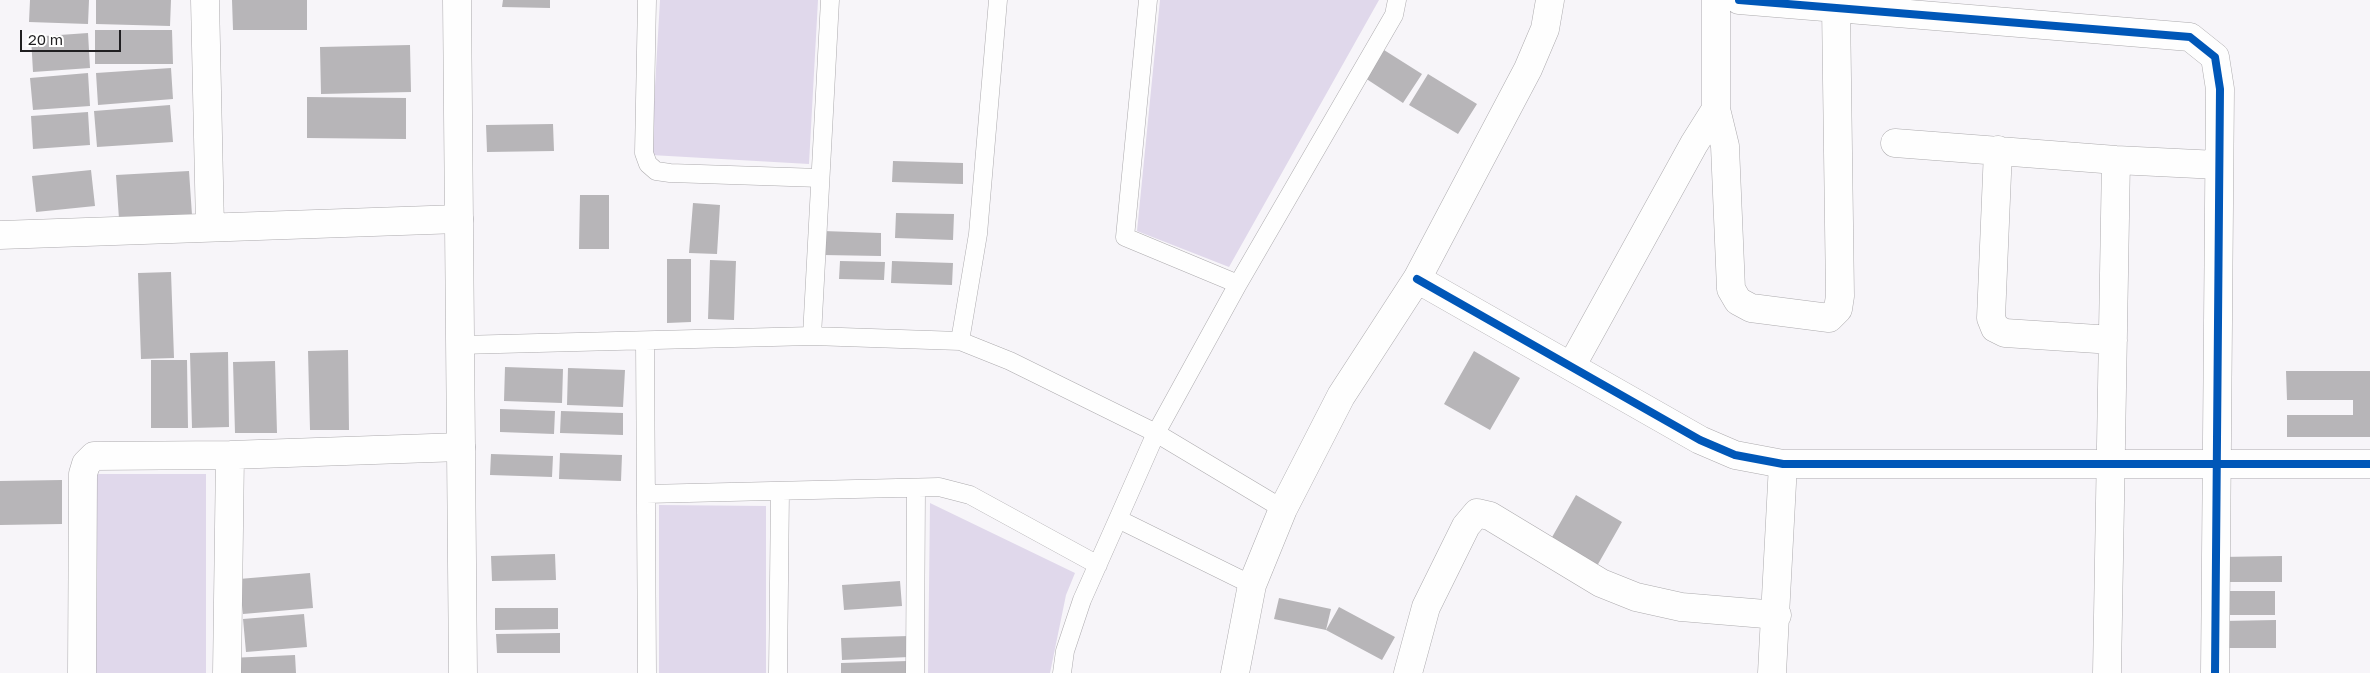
<!DOCTYPE html>
<html>
<head>
<meta charset="utf-8">
<style>
  body { margin:0 }
  #map { position:relative; width:2370px; height:673px; overflow:hidden; background:#f7f5f9; font-family:"Golos Text",sans-serif }
  canvas { display:block }
  .scale { position:absolute; left:20px; top:30px; width:101px; height:22px; box-sizing:border-box; border:2px solid #201f21; border-top:0; padding-left:6px; font-size:15px; line-height:18px; white-space:nowrap; color:#201f21; -webkit-text-stroke:4px #fff; paint-order:stroke }
</style>
</head>
<body>
<div id="map">
<canvas width="2370" height="673"></canvas>
<div class="scale">20 m</div>
</div>
<script>
const ctx = document.querySelector('canvas').getContext('2d');
ctx.lineJoin = 'round';
function fill(path, color) { ctx.fillStyle = color; ctx.fill(path, 'evenodd'); }
const shape = rows => new Path2D(rows.map(r => 'M' + r).join(''));
function strokePath(path, color, width, dash) { ctx.strokeStyle = color; ctx.lineWidth = width; ctx.lineCap = dash ? 'butt' : 'round'; ctx.setLineDash(dash || []); ctx.stroke(path); }
const green = shape([
  [660,0,818,0,809,164,651,155],
  [1160,0,1379,0,1229,267,1137,231],
  [96,474,206,474,206,673,96,673],
  [930,503,1075,573,1066,595,1050,673,928,673],
  [659,505,766,506,766,673,659,673]
]);
const building = shape([
  [30,0,89,0,88,24,29,22],
  [96,0,171,0,170,26,96,24],
  [232,0,307,0,307,30,233,30],
  [503,0,550,0,550,8,502,7],
  [95,30,172,30,173,64,95,64],
  [88,33,90,68,33,72,31,37],
  [410,45,411,92,321,94,320,47],
  [1384,50,1422,74,1403,103,1365,78],
  [171,68,173,99,98,105,96,73],
  [88,73,90,106,33,110,30,78],
  [1428,74,1477,104,1458,134,1409,105],
  [307,97,406,98,406,139,307,138],
  [170,105,173,142,97,147,94,111],
  [88,112,90,145,33,149,31,116],
  [553,124,554,151,487,152,486,125],
  [893,161,963,163,963,184,892,182],
  [91,170,95,206,36,212,32,176],
  [189,171,192,215,119,219,116,175],
  [580,195,609,195,609,249,579,249],
  [693,203,720,205,717,254,689,253],
  [896,213,954,214,953,240,895,238],
  [823,231,881,233,881,256,823,255],
  [667,259,691,259,691,322,667,323],
  [710,260,736,261,734,320,708,319],
  [840,261,885,262,884,280,839,279],
  [892,261,953,263,952,285,891,283],
  [171,272,174,358,141,359,138,273],
  [348,350,349,430,310,430,308,351],
  [1474,351,1520,378,1490,430,1444,404],
  [228,352,229,427,192,428,190,353],
  [151,360,187,360,188,428,151,428],
  [275,361,277,433,235,433,233,362],
  [505,367,563,369,562,403,504,401],
  [568,368,625,370,623,407,567,405],
  [2286,371,2370,371,2370,437,2287,437,2287,415,2353,415,2353,400,2287,400],
  [500,409,555,411,554,434,500,432],
  [561,411,623,413,623,435,560,433],
  [560,453,622,455,621,481,559,479],
  [491,454,553,456,552,477,490,475],
  [62,480,62,524,0,525,0,481],
  [1576,495,1622,522,1593,573,1547,546],
  [555,554,556,580,492,581,491,556],
  [2282,556,2282,582,2221,582,2221,557],
  [310,573,313,608,243,614,239,579],
  [900,581,902,606,844,610,842,585],
  [2219,591,2275,591,2275,615,2220,615],
  [1279,598,1331,609,1326,630,1274,619],
  [1339,607,1395,637,1382,660,1326,630],
  [495,608,558,608,558,629,495,630],
  [304,614,307,647,246,652,243,619],
  [2276,620,2276,648,2223,648,2223,621],
  [560,633,560,653,497,653,496,634],
  [909,636,909,657,842,660,841,638],
  [295,655,296,673,231,673,230,658],
  [908,661,909,673,841,673,841,663]
]);
const lane = shape([
  [647,0,644,153,648,164,656,171,670,173,820,178],
  [1148,0,1125,237,1238,284],
  [812,336,830,0],
  [645,341,647,673],
  [960,341,978,234,998,0],
  [460,345,812,336,960,341,1010,361,1156,433,1283,509],
  [646,494,939,487,970,495,1098,565],
  [1118,519,1156,433,1238,284,1394,15,1397,0],
  [778,673,780,491],
  [915,673,916,488],
  [1062,673,1065,651,1082,600,1118,519,1252,585]
]);
const street = shape([
  [205,0,210,227],
  [1716,0,1716,109,1725,146,1731,289,1738,301,1751,308,1829,318,1838,309,1840,296,1836,7],
  [1739,0,2190,37,2215,57,2220,89,2215,673],
  [1895,143,2116,160,2218,165],
  [1998,150,1991,318,1995,328,2005,333,2113,340],
  [0,235,459,219],
  [1417,279,1700,440,1735,455,1783,464,2370,464],
  [1572,365,1694,144,1716,109],
  [82,673,83,474,86,464,94,456,230,455,461,447],
  [227,673,230,455],
  [1235,673,1252,585,1283,509,1341,396,1417,279,1528,69,1545,29,1550,0],
  [1408,673,1426,607,1466,526,1477,513,1490,516,1601,583,1636,597,1681,607,1777,615],
  [1772,673,1783,464],
  [2107,673,2116,160]
]);
const secondary = shape([
  [457,0,463,673]
]);
const cycleway = shape([
  [1739,0,2190,37,2215,57,2220,89,2215,673],
  [1417,279,1700,440,1735,455,1783,464,2370,464]
]);
fill(green, '#e0d8eb');
fill(building, '#b7b5b8');
strokePath(lane, '#acaaad', 19);
strokePath(street, '#acaaad', 29);
strokePath(secondary, '#acaaad', 29);
strokePath(lane, '#fefefe', 18);
strokePath(street, '#fefefe', 28);
strokePath(secondary, '#fefefe', 28);
strokePath(cycleway, '#0057b8', 8);
</script>
</body>
</html>
